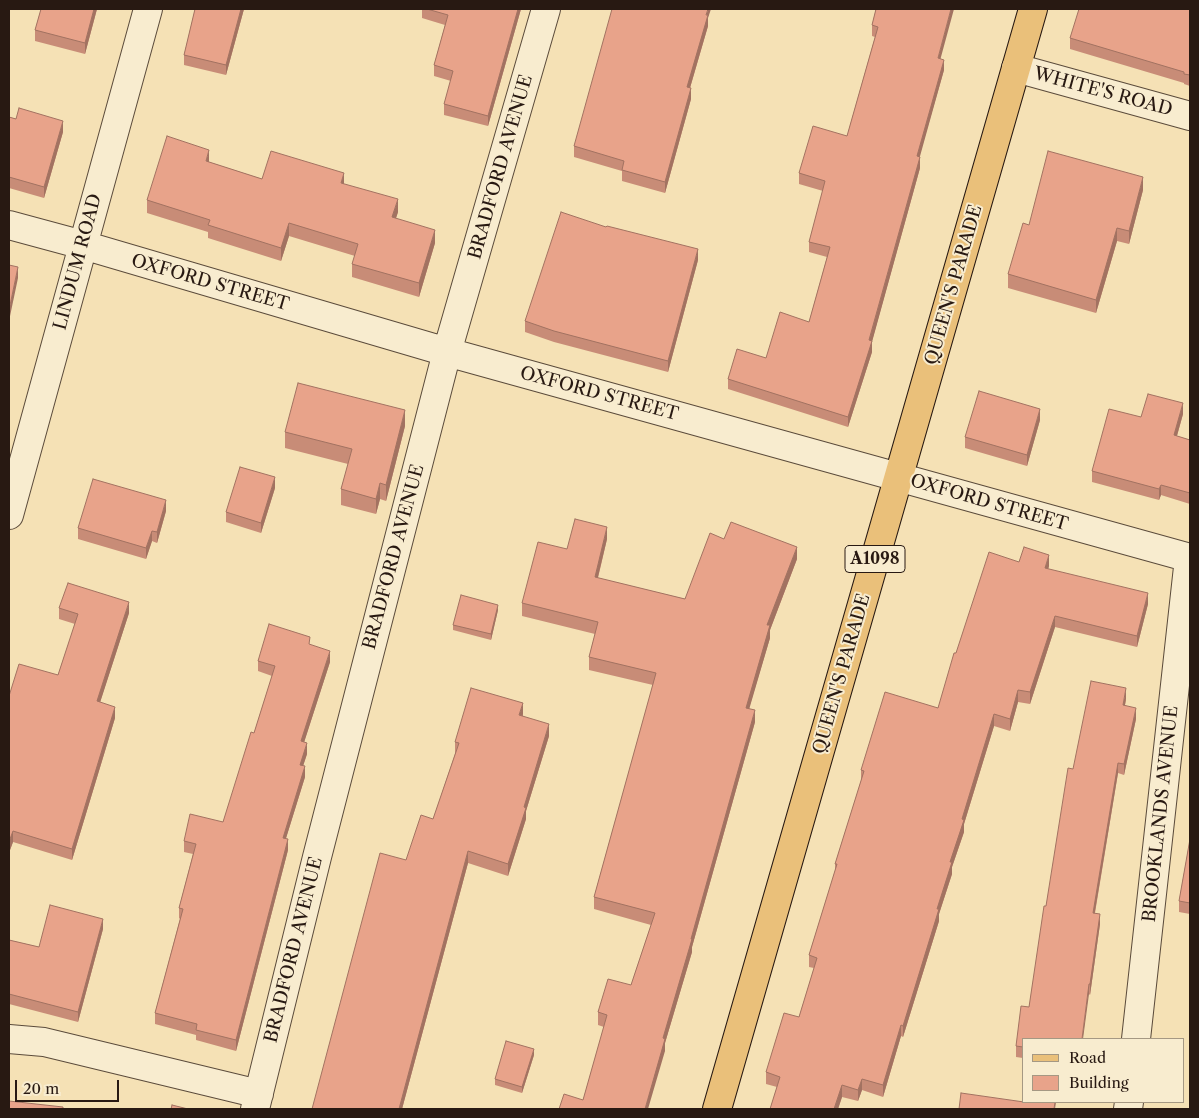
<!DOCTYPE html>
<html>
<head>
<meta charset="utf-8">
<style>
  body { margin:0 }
  #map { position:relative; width:1199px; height:1118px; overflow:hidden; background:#f5e1b5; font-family:"Libre Caslon Text",serif }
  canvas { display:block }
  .frame { position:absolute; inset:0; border:10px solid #281912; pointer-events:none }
  .legend { position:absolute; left:1022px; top:1038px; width:162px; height:65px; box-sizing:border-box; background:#f8eccf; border:1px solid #a59883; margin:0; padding:6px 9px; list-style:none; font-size:15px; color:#281912 }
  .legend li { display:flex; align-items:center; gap:10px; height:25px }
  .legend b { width:25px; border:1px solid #a59883 }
  .scale { position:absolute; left:15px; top:1080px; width:104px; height:22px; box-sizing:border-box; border:2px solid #281912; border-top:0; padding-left:6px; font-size:15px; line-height:18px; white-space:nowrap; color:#281912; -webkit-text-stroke:4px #f8eccf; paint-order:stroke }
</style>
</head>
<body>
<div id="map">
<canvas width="1199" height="1118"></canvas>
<div class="frame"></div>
<ul class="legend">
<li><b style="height:6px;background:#eac07a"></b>Road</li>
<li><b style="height:14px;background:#e8a38a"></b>Building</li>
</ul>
<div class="scale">20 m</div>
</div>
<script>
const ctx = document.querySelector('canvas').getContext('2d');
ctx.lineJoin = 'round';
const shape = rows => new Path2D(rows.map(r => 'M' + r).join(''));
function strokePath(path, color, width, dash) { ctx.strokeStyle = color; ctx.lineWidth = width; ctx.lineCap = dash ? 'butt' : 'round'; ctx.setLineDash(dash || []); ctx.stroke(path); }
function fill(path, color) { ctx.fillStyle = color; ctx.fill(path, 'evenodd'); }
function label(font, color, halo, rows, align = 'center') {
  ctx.font = font + ' "Libre Caslon Text",serif'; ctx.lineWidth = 4; ctx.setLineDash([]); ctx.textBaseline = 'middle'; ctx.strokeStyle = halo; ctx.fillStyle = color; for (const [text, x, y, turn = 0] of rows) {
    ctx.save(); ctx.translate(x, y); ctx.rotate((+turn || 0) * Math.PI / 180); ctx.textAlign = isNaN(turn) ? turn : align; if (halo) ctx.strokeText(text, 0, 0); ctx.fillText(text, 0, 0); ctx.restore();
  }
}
const minor = shape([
  [1016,68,1190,116],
  [9,225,83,245,447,352,1190,558],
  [9,515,148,9],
  [9,1039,44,1042,259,1094],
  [1136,1039,1189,558],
  [255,1109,317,857,447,352,546,9],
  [1128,1109,1129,1102]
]);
const major = shape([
  [717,1109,1033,9]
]);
const wall = shape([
  [41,9,97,9,85,54,35,41,35,30],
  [195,9,244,9,226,75,184,65,184,55],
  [422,9,521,9,488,126,444,115,444,104,451,81,434,76,434,65,445,25,422,18],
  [876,9,940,58,944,70,919,157,920,168,872,341,872,352,848,427,728,389,728,379,766,358,809,322,827,257,809,252,809,242,823,191,799,184,799,173,847,136,875,37,872,36,872,25],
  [1190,9,1190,86,1184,84,1184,83,1070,49,1070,38],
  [708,18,708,26,690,88,691,99,665,193,622,181,622,171,574,157,574,146],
  [9,117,63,132,44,198,9,188],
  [209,162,262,179,344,184,398,212,396,218,435,243,419,297,352,277,352,264,355,256,289,236,281,261,208,238,208,232,147,213,147,200],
  [1143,190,1129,244,1117,241,1096,313,1008,288,1008,274,1029,225],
  [698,260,668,372,554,342,525,332,525,321],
  [1183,414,1177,436,1190,440,1190,504,1161,495,1159,500,1092,482,1092,471,1141,417],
  [1040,420,1027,466,965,448,965,437],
  [405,426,386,501,380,499,376,514,341,505,341,489,348,464,285,448,285,432],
  [275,488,261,533,226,522,226,512],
  [166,511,157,543,152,541,146,559,78,539,78,528],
  [607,539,598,578,685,599,724,539,797,559,770,630,770,638,749,708,755,722,692,947,692,952,665,1043,665,1051,583,1100,604,1027,598,1025,598,1012,631,985,651,925,594,909,594,897,653,685,589,670,589,657,595,634,522,616,522,603,567,549],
  [1019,562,1049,566,1048,569,1148,604,1137,647,1055,627,1030,704,1018,702,1010,731,994,726,964,824,964,832,952,867,952,874,939,914,939,921,903,1037,901,1036,883,1097,862,1090,858,1101,842,1097,838,1109,770,1109,777,1087,766,1084,766,1072,799,1017,814,968,809,967,809,955,835,871,835,864,861,781,861,770,938,708,956,653],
  [59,608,129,613,100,702,115,718,72,860,13,842,10,850,9,850,9,696,58,675,75,624,59,619],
  [498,610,491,640,453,630,453,625],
  [310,645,330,662,304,742,307,754,303,766,305,777,286,838,288,850,236,1051,196,1040,196,1035,155,1024,155,1013,180,919,179,918,179,908,193,854,184,852,184,841,223,822,254,733,272,676,258,671,258,661],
  [1126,699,1125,705,1136,719,1124,775,1118,773,1095,913,1100,924,1090,995,1089,994,1023,1039,1023,1058,1016,1057,1016,1046,1029,1007,1046,906,1073,769],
  [523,714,523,716,549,736,526,811,526,819,508,876,468,863,402,1109,312,1109,406,860,433,819,455,754,455,742],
  [1190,839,1190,914,1179,912,1179,901],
  [103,929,78,1022,9,1004,9,940,39,947],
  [534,1055,522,1093,495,1085,495,1079]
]);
const shadedWall = shape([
  [94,9,97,9,85,54,85,43],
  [241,9,244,9,226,75,226,65],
  [518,9,521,9,488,126,488,116],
  [708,9,711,9,708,18,708,26,687,98,687,87],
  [951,9,954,9,938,68,938,58],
  [944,60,944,70,917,167,917,156],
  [691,88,691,99,665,193,665,182],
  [63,121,63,132,44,198,44,187],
  [209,150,209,163,206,161],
  [920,157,920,168,872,342,872,352,848,427,848,417],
  [344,173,344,186,341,183],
  [1143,177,1143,190,1129,244,1129,231],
  [398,199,398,212,392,230,392,217],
  [289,223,289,236,281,261,281,248],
  [1117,228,1117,241,1096,313,1096,300],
  [435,230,435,243,419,297,419,283],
  [698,249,698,260,668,372,668,361],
  [18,267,18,278,9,321,9,310],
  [1183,403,1183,414,1174,446,1174,435],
  [1040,409,1040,420,1027,466,1027,455],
  [405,410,405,426,386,501,386,485],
  [275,477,275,488,261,533,261,523],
  [380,483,380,499,376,514,376,499],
  [1161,485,1161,495,1159,500,1159,489],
  [166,500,166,511,157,543,157,532],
  [607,527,607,539,595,589,595,577],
  [152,531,152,541,146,559,146,548],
  [797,547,797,559,770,630,770,638,746,720,746,708,767,625],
  [1049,555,1049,566,1045,580,1045,568],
  [1148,593,1148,604,1137,647,1137,636],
  [129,602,129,613,97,712,97,701],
  [498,605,498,610,491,640,491,634],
  [1055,616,1055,627,1030,704,1030,692],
  [330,651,330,662,301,752,301,741],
  [1126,688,1126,699,1123,716,1123,705],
  [1018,690,1018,702,1010,731,1010,719],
  [523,703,523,714,519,727,519,715],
  [115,707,115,718,72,860,72,849],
  [1136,708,1136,719,1124,775,1124,764],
  [755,710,755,722,692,947,692,952,665,1043,665,1051,648,1109,645,1109,663,1038],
  [994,714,994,726,964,824,964,832,952,867,952,874,939,914,939,921,903,1037,903,1026,937,909,962,819],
  [549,724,549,736,526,811,526,819,508,876,508,864,524,807],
  [307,743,307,754,300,775,300,765],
  [1118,763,1118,773,1093,923,1093,913],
  [305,766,305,777,283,848,283,838],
  [13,831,13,842,10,850,10,839],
  [288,839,288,850,236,1051,236,1040],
  [468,851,468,863,402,1109,399,1109],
  [1100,914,1100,924,1090,995,1090,984],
  [103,919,103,929,78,1022,78,1012],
  [1089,984,1089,994,1083,1039,1082,1039],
  [901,1025,901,1036,883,1097,883,1085],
  [534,1049,534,1055,522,1093,522,1087],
  [862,1079,862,1090,858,1101,858,1090],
  [842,1085,842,1097,838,1109,834,1109],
  [1055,1102,1056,1102,1055,1109,1054,1109]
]);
const building = shape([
  [41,9,94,9,85,43,35,30,41,9],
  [195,9,241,9,226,65,184,55,195,9],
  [427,9,518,9,488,116,444,104,453,71,434,65,448,15,427,9],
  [612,9,708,9,706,15,708,15,687,87,691,88,665,182,622,170,624,161,574,146,612,9],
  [876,9,951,9,938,58,944,60,917,156,920,157,869,340,872,341,848,417,728,379,737,349,766,358,780,312,809,322,830,247,809,242,825,181,799,173,813,126,847,136,878,27,872,25,876,9],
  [1079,9,1190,9,1190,75,1184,74,1184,72,1070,38,1079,9],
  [19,108,63,121,44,187,9,177,9,117,16,119,19,108],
  [167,136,209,150,206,161,262,179,271,151,344,173,341,183,398,199,392,217,435,230,419,283,352,264,358,244,289,223,281,248,208,225,210,220,147,200,167,136],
  [1048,151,1143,177,1129,231,1117,228,1096,300,1008,274,1023,223,1029,225,1048,151],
  [561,212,606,227,607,226,698,249,668,361,554,331,525,321,561,212],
  [9,265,18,267,9,310,9,265],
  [298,383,405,410,386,485,380,483,376,499,341,489,352,449,285,432,298,383],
  [979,391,1040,409,1027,455,965,437,979,391],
  [1148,394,1183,403,1174,435,1190,440,1190,493,1161,485,1159,489,1092,471,1109,409,1141,417,1148,394],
  [240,467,275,477,261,523,226,512,240,467],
  [93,479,166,500,157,532,152,531,146,548,78,528,93,479],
  [575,519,607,527,595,577,685,599,710,533,724,539,731,522,797,547,767,625,770,625,746,708,755,710,691,939,692,939,663,1038,665,1039,645,1109,559,1109,564,1094,583,1100,607,1015,598,1012,608,979,631,985,655,913,594,897,656,673,589,657,598,622,522,603,538,542,567,549,575,519],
  [1024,547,1049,555,1045,568,1148,593,1137,636,1055,616,1030,692,1018,690,1010,719,994,714,962,819,964,820,950,862,952,862,937,909,939,909,903,1026,901,1025,883,1085,862,1079,858,1090,842,1085,834,1109,770,1109,780,1077,766,1072,784,1013,799,1017,817,958,809,955,837,864,835,864,864,771,861,770,885,692,938,708,954,653,956,653,989,552,1019,562,1024,547],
  [68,583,129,602,97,701,115,707,72,849,13,831,10,839,9,840,9,696,19,664,58,675,78,614,59,608,68,583],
  [461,595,498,605,491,634,453,625,461,595],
  [269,624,310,637,309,644,330,651,301,741,307,743,300,765,305,766,283,838,288,839,236,1040,196,1030,197,1024,155,1013,183,909,179,908,196,844,184,841,190,814,223,822,251,732,254,733,275,666,258,661,269,624],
  [1091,681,1126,688,1123,705,1136,708,1124,764,1118,763,1093,913,1100,914,1090,984,1089,984,1082,1039,1023,1039,1023,1047,1016,1046,1021,1006,1029,1007,1044,906,1046,906,1068,768,1073,769,1091,681],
  [471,688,523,703,519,715,549,724,524,807,526,808,508,864,468,851,399,1109,312,1109,380,853,406,860,421,815,433,819,459,743,455,742,471,688],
  [1190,839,1190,903,1179,901,1190,839],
  [50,905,103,919,78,1012,9,994,9,940,39,947,50,905],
  [506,1041,534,1049,522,1087,495,1079,506,1041],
  [961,1093,1024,1102,1055,1102,1054,1109,959,1109,961,1093],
  [9,1101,63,1107,63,1109,9,1109,9,1101],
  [172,1105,188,1109,171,1109,172,1105]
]);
const shields = [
  [875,559,60]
];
const shieldNames = [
  ["A1098",875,559]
];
const streetNames = [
  ["WHITE'S ROAD",1103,92,15],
  ["BRADFORD AVENUE",501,167,-74],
  ["LINDUM ROAD",78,262,-75],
  ["OXFORD STREET",210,283,16],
  ["QUEEN'S PARADE",954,285,-74],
  ["OXFORD STREET",599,394,15],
  ["OXFORD STREET",989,503,16],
  ["BRADFORD AVENUE",394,557,-75],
  ["QUEEN'S PARADE",842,674,-74],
  ["BROOKLANDS AVENUE",1161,814,-84],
  ["BRADFORD AVENUE",294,950,-76]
];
strokePath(minor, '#5b4b3b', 30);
strokePath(major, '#281912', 30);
strokePath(minor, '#f8eccf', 28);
strokePath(major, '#eac07a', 28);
fill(wall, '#c88c77');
fill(shadedWall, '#a27261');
fill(building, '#e8a38a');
strokePath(building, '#a27261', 1);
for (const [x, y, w] of shields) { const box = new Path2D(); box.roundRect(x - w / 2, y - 13.5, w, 27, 4); ctx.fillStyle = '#f8eccf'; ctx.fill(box); strokePath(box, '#281912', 1); }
label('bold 16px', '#281912', null, shieldNames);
label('18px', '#281912', '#f8eccf', streetNames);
</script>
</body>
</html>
